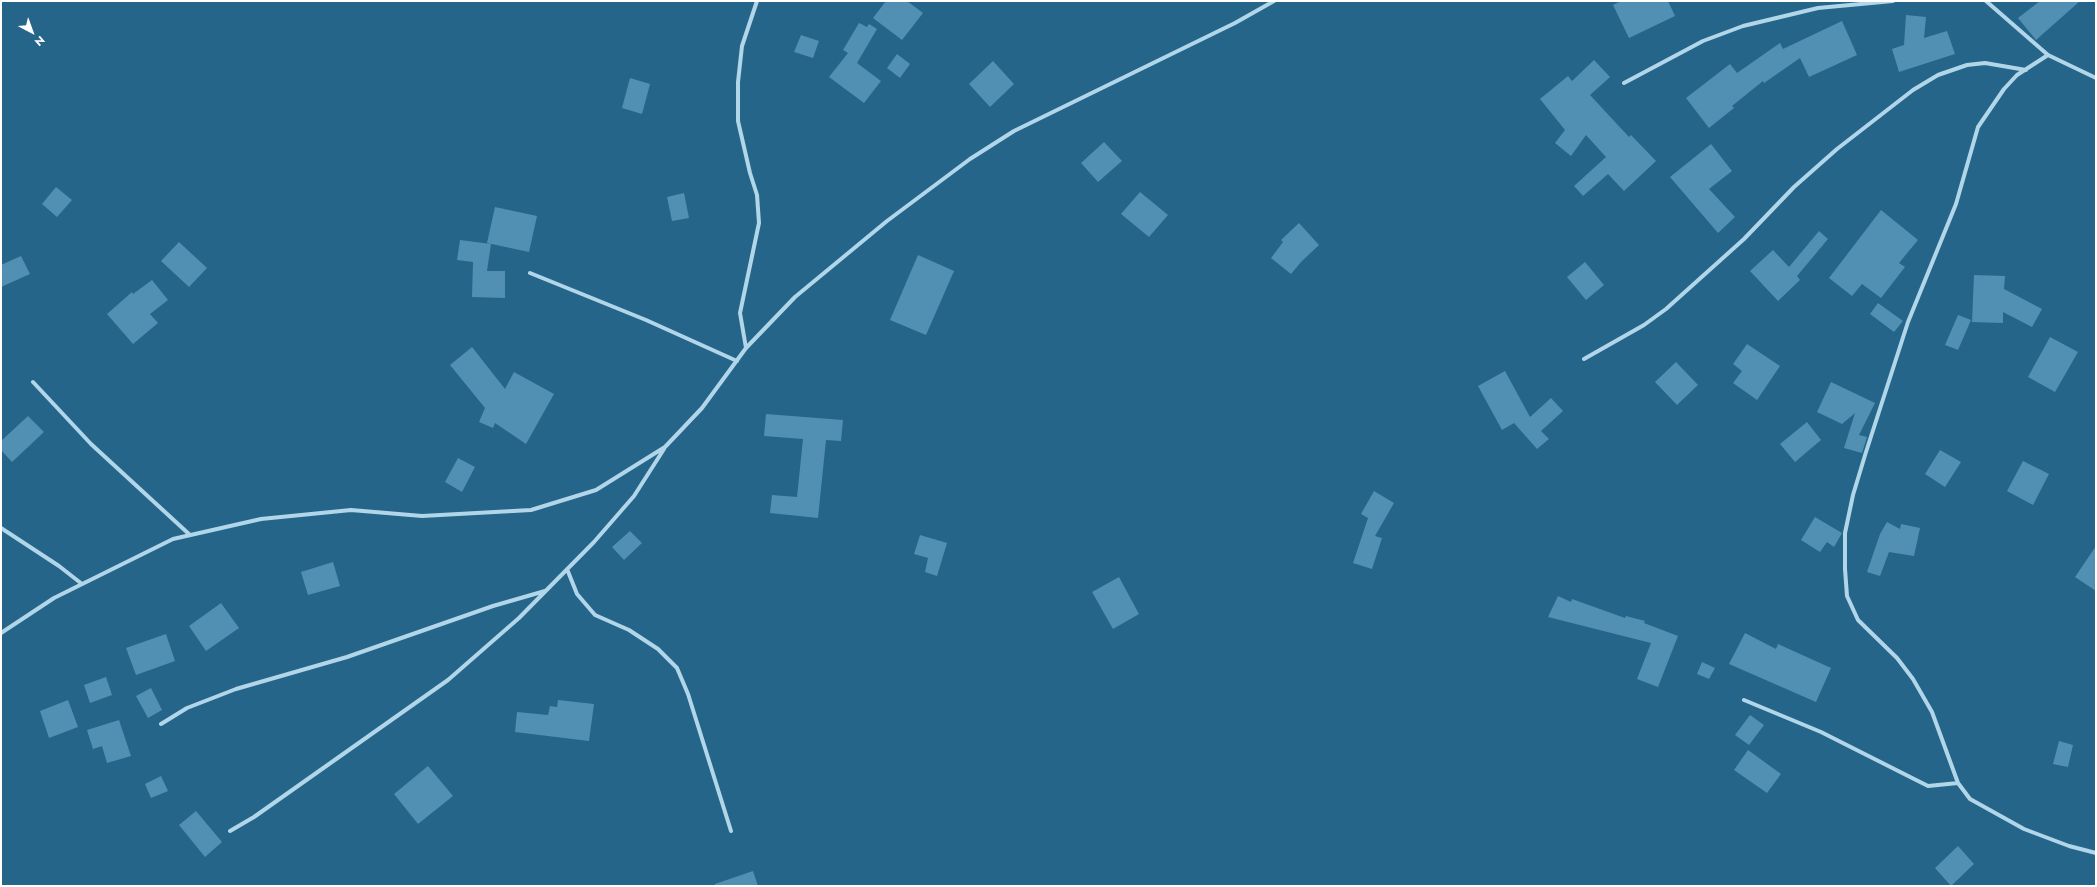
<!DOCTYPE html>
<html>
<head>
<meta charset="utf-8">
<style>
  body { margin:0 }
  #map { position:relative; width:2097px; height:887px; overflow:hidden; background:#256589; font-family:Jost,sans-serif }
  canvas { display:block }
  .frame { position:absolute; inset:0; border:2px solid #fff; pointer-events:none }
  .north { position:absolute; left:12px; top:12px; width:40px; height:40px; -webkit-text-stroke:3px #256589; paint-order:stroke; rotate:139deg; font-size:11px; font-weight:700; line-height:16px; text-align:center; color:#fff }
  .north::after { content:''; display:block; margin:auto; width:14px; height:18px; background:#fff; clip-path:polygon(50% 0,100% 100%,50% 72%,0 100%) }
</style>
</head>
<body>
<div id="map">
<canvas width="2097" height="887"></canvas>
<div class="frame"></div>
<div class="north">N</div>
</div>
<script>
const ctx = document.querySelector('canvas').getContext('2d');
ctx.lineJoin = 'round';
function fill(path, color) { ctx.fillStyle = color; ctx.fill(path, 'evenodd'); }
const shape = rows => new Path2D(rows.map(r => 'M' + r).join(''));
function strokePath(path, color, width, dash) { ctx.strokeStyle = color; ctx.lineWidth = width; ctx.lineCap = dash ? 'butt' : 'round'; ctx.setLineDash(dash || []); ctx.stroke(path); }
const building = shape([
  [886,1,907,1,923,13,902,40,873,18],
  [1621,1,1668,1,1675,16,1629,38,1613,5],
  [2040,1,2080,1,2036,40,2018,18],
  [1906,15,1926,17,1924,38,1947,31,1955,54,1899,72,1892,49,1904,45],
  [1842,21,1857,55,1809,77,1800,58,1764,83,1763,81,1732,106,1734,108,1709,128,1686,98,1730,64,1737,73,1780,43,1783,49],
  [859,23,867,27,869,24,877,29,857,63,881,81,864,103,829,77,848,53,843,50],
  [801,35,819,41,813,58,794,52],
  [897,54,910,64,900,78,887,68],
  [1594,60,1610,77,1590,95,1629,137,1631,135,1656,161,1624,191,1608,174,1583,196,1574,186,1606,157,1586,135,1571,156,1555,143,1565,130,1540,99,1568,76,1572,81],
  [993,61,1014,84,990,107,969,84],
  [630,78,650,84,642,114,622,108],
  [1104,142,1122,161,1098,182,1081,163],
  [1711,144,1732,171,1709,189,1735,217,1718,233,1670,177],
  [56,187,72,200,57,217,42,204],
  [1140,192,1168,215,1149,237,1121,214],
  [684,193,689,218,672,221,667,197],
  [495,207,537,216,529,252,487,243],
  [1881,210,1918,240,1899,263,1905,267,1881,298,1862,284,1852,296,1829,278],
  [1299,223,1319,245,1301,262,1291,274,1271,258,1283,242,1281,240],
  [1819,231,1828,239,1797,276,1800,280,1778,301,1750,271,1773,250,1789,267],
  [460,240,491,244,487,271,505,271,505,298,472,297,473,262,457,260],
  [179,242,207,268,189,287,161,261],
  [918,255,954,271,926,335,890,320],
  [21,256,30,274,1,287,1,265],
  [1585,262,1604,285,1586,300,1567,277],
  [1974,275,2005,276,2004,289,2042,309,2032,327,2003,312,2003,323,1972,322],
  [152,280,168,300,150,314,158,323,133,344,107,314,132,292,133,294],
  [1878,303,1903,321,1894,332,1870,314],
  [1958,315,1971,320,1958,350,1945,345],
  [2050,337,2078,352,2055,392,2028,377],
  [1747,344,1780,366,1757,400,1733,383,1742,371,1733,364],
  [472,347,505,389,514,372,554,394,526,444,495,423,493,428,479,422,485,408,450,365],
  [1676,362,1698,385,1677,405,1655,382],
  [1505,371,1530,417,1551,398,1563,411,1541,431,1549,439,1537,449,1514,423,1502,430,1478,386],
  [1831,382,1875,403,1859,435,1867,437,1862,453,1844,448,1855,413,1842,424,1817,412],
  [766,414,843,420,841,441,826,440,818,518,770,513,772,495,797,497,803,439,764,436],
  [28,416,44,432,12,462,1,450,1,441],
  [1807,422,1821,440,1795,462,1780,444],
  [1940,450,1961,462,1945,487,1925,474],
  [458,458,475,467,462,492,445,482],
  [2023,461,2049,474,2033,505,2007,491],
  [1374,491,1394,503,1375,536,1382,538,1372,569,1353,563,1368,518,1361,514],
  [1815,517,1842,533,1834,547,1827,542,1820,552,1801,540],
  [1887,522,1900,529,1901,524,1920,528,1914,556,1889,552,1880,576,1867,572,1880,534],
  [630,531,642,543,624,560,612,547],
  [920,535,947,543,937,576,925,572,928,558,914,554],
  [2096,546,2096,591,2075,577],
  [333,562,340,586,308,595,301,572],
  [1119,577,1139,614,1113,629,1092,592],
  [1558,596,1571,602,1572,599,1625,618,1626,616,1645,621,1644,623,1678,636,1658,687,1637,679,1651,643,1548,617],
  [221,603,239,628,206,651,189,626],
  [1745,633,1776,649,1778,644,1831,668,1816,702,1729,664],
  [166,634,175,661,136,675,126,648],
  [1702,662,1715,668,1709,679,1697,674],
  [106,677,112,695,90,703,84,685],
  [151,688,162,710,148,718,136,696],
  [68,700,78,727,49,738,40,711],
  [558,700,594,704,589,741,515,732,517,712,548,715,550,706,557,707],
  [1750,715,1764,725,1749,745,1735,735],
  [119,720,131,756,107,763,102,746,93,749,87,730],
  [2059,741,2073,745,2068,767,2053,764],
  [1748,750,1781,774,1767,793,1734,770],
  [428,766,453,796,418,824,394,794],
  [161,776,168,791,151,798,145,784],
  [196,811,222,842,205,857,179,825],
  [1958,846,1974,864,1951,886,1935,868],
  [753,871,758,886,715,886,715,884]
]);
const minor = shape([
  [1986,1,2048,55,2096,78],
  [2048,55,2017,75,2004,89,1978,127,1956,204,1908,322,1866,452,1853,495,1845,533,1845,569,1847,596,1858,620,1897,658,1913,679,1932,712,1958,783,1970,799,2024,829,2069,846,2096,853],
  [1624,83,1703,41,1743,26,1818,8,1893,1],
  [530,273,646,320,737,361],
  [746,348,740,313,759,223,757,195,750,173,738,121,738,82,742,46,757,1],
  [1584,359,1644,325,1666,309,1744,239,1794,187,1837,149,1913,90,1938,75,1967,65,1985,63,2026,70],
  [33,382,91,444,190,535],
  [1,528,59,566,82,584],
  [567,569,577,594,595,615,629,630,658,649,677,668,688,694,731,831],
  [1,633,54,598,173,539,261,519,351,510,422,516,531,510,596,490,665,447,702,408,746,348,795,297,887,221,970,159,1014,131,1235,23,1274,1],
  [1744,700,1821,732,1928,786,1958,783],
  [161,724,187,708,236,689,347,657,493,606,545,591],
  [230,831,254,817,448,680,519,618,594,542,634,496,664,449]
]);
fill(building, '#5190b2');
strokePath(minor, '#b1d6e9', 4);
</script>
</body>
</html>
